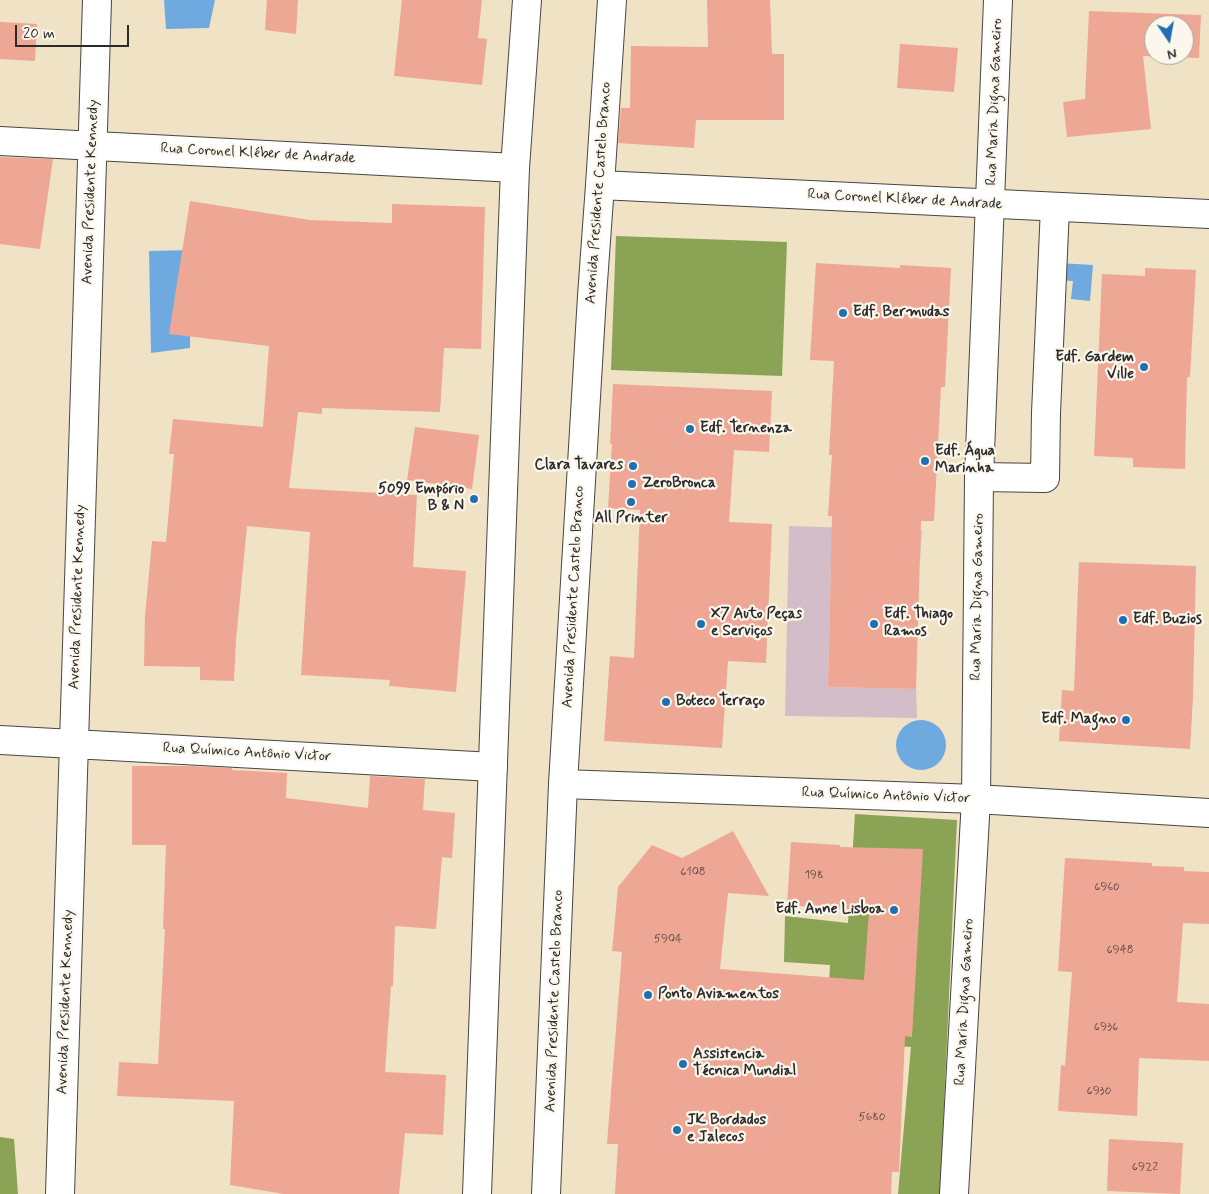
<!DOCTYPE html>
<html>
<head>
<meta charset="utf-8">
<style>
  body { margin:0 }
  #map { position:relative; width:1209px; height:1194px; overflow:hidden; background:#f0e2c4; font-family:Mynerve,sans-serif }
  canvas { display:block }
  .north { position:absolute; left:1144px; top:15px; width:50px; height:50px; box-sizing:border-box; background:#fbf7ec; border:1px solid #a8a59f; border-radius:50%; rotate:168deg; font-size:14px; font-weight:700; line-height:20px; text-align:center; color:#2b2b2b }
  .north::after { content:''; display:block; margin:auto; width:18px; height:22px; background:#1f6fb2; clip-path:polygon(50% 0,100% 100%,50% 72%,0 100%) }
  .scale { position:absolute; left:15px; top:25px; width:114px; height:22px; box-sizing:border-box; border:2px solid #2b2b2b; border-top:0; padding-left:6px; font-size:15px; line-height:18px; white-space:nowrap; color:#2b2b2b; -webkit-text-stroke:4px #fbf7ec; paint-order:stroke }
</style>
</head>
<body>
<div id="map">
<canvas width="1209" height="1194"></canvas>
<div class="north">N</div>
<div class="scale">20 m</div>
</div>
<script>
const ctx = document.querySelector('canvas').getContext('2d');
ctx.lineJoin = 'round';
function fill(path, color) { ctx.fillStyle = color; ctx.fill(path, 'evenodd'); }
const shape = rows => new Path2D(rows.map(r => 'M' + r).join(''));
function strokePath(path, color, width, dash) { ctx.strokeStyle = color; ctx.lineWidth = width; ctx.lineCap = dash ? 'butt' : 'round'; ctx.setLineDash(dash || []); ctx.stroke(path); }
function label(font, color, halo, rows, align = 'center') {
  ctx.font = font + ' Mynerve,sans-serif'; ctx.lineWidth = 4.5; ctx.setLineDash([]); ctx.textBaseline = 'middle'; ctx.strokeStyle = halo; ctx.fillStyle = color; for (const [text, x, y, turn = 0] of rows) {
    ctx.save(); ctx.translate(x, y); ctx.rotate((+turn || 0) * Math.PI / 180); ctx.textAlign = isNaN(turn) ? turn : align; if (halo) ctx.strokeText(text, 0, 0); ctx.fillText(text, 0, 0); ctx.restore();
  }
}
const industrial = shape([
  [789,526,922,530,920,562,831,560,828,687,916,689,917,718,785,716]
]);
const forest = shape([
  [616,236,787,242,782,376,611,370],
  [855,814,957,820,940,1194,898,1194,911,1047,826,1041,830,965,784,962,785,916,848,923],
  [0,1137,14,1139,18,1194,0,1194]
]);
const water = shape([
  [164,0,215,0,209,28,166,29],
  [191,250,190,348,151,353,149,251],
  [1058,263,1093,265,1090,301,1071,299,1073,281,1056,280],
  '896 745a25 25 0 1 1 50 0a25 25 0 1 1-50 0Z'
]);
const building = shape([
  [267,0,298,0,296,34,265,30],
  [402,0,482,0,478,38,487,39,482,85,394,76],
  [707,0,770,0,772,54,784,54,784,120,696,120,694,148,618,143,621,108,630,108,631,46,708,47],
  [1089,11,1201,15,1199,58,1143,56,1151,129,1067,137,1063,102,1085,99],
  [1154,25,1184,25,1184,55,1154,55],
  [0,22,37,24,35,61,0,59],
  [900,44,958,48,954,92,897,88],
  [0,157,53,159,40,249,0,244],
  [190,201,310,220,392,223,392,204,485,207,481,349,444,348,440,412,322,408,322,414,298,412,289,488,417,495,413,567,466,571,456,692,389,686,390,680,301,675,310,532,247,526,236,640,234,681,200,680,200,667,144,666,145,616,152,541,166,542,174,454,169,454,173,419,263,427,269,346,169,334],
  [816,263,900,268,900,265,951,268,945,387,941,387,934,521,921,521,916,689,828,687,832,516,828,516,832,455,829,455,834,361,810,360],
  [1145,268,1196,270,1190,377,1187,377,1185,469,1133,467,1133,458,1094,456,1102,274,1145,276],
  [613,384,772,391,769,452,734,450,729,522,772,524,766,663,728,661,722,748,604,741,610,656,634,658,640,510,608,508,612,444,610,444],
  [415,427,479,435,472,489,407,480],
  [1079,562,1196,566,1193,698,1190,749,1059,741,1062,690,1074,691],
  [132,766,189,766,232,768,232,770,287,773,286,798,368,808,370,776,425,779,423,810,455,813,452,858,442,857,436,929,395,926,393,986,391,986,385,1072,446,1075,443,1135,405,1133,399,1194,284,1194,230,1185,234,1101,117,1096,119,1062,158,1064,165,929,163,929,166,845,132,845],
  [733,831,769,896,728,893,720,969,864,980,869,911,787,905,791,842,840,845,840,847,923,849,912,1037,905,1036,899,1172,892,1172,891,1194,615,1194,618,1144,607,1144,622,952,612,951,618,887,652,845,682,858],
  [1065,858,1152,863,1152,866,1184,867,1184,871,1209,872,1209,924,1183,923,1177,1002,1209,1004,1209,1061,1139,1058,1137,1116,1058,1111,1061,1065,1065,1066,1072,972,1058,971],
  [1109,1139,1183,1143,1180,1194,1107,1191]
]);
const minor = shape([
  [0,141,515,168],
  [979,477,1045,478,1046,413,1055,207],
  [0,740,493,767],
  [563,784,976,799,1209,813],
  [60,1194,97,0],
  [954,1194,976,799,979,477,998,0]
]);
const major = shape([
  [600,185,1209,214],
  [477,1194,515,168,527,0],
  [546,1194,563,784,592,296,600,185,612,0]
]);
const markers = [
  [843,313,5,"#1f6fb2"],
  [1144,367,5,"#1f6fb2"],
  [690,429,5,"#1f6fb2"],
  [925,461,5,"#1f6fb2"],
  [633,466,5,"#1f6fb2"],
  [632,484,5,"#1f6fb2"],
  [474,499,5,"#1f6fb2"],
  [631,502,5,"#1f6fb2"],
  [1123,620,5,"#1f6fb2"],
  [701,624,5,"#1f6fb2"],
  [874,624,5,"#1f6fb2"],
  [666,702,5,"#1f6fb2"],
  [1126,720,5,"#1f6fb2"],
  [894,910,5,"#1f6fb2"],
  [648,995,5,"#1f6fb2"],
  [683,1064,5,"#1f6fb2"],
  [677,1130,5,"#1f6fb2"]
];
const numberNames = [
  ["6108",693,872],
  ["198",814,875],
  ["6960",1107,887],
  ["5904",668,939],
  ["6948",1120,950],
  ["6936",1106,1027],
  ["6930",1099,1091],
  ["5680",872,1117],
  ["6922",1145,1167]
];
const streetNames = [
  ["Rua Maria Digna Gameiro",995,102,-88],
  ["Rua Coronel Kléber de Andrade",258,154,3],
  ["Avenida Presidente Kennedy",91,192,-88],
  ["Avenida Presidente Castelo Branco",599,193,-86],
  ["Rua Coronel Kléber de Andrade",905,200,3],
  ["Avenida Presidente Kennedy",78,597,-88],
  ["Avenida Presidente Castelo Branco",574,597,-87],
  ["Rua Maria Digna Gameiro",978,597,-89],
  ["Rua Químico Antônio Victor",247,753,3],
  ["Rua Químico Antônio Victor",886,796,2],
  ["Avenida Presidente Castelo Branco",555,1001,-88],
  ["Avenida Presidente Kennedy",66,1002,-88],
  ["Rua Maria Digna Gameiro",965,1002,-87]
];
const poiNames = [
  ["Edf. Bermudas",853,313],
  ["Edf. Gardem",1134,358,"right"],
  ["Ville",1134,375,"right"],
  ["Edf. Ternenza",700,429],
  ["Edf. Água",935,452],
  ["Marinha",935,469],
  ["Clara Tavares",623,466,"right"],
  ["ZeroBronca",642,484],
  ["5099 Empório",464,490,"right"],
  ["B & N",464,507,"right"],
  ["All Printer",631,519,"center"],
  ["X7 Auto Peças",711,615],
  ["e Serviços",711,632],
  ["Edf. Thiago",884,615],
  ["Ramos",884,632],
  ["Edf. Buzios",1133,620],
  ["Boteco Terraço",676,702],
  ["Edf. Magno",1116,720,"right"],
  ["Edf. Anne Lisboa",884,910,"right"],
  ["Ponto Aviamentos",658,995],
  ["Assistencia",693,1055],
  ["Técnica Mundial",693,1072],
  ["JK Bordados",687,1121],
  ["e Jalecos",687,1138]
];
fill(industrial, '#d2bdc8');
fill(forest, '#8aa354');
fill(water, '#6eaadf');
fill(building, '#eea794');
strokePath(minor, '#494642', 30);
strokePath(major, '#494642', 30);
strokePath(minor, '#fff', 28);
strokePath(major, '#fff', 28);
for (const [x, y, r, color] of markers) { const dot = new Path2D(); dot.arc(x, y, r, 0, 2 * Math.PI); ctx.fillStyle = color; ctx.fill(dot); strokePath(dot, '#fbf7ec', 2); }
label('12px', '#5c4a45', null, numberNames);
label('15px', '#2b2b2b', '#fbf7ec', streetNames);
label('bold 15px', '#2b2b2b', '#fbf7ec', poiNames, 'left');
</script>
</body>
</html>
